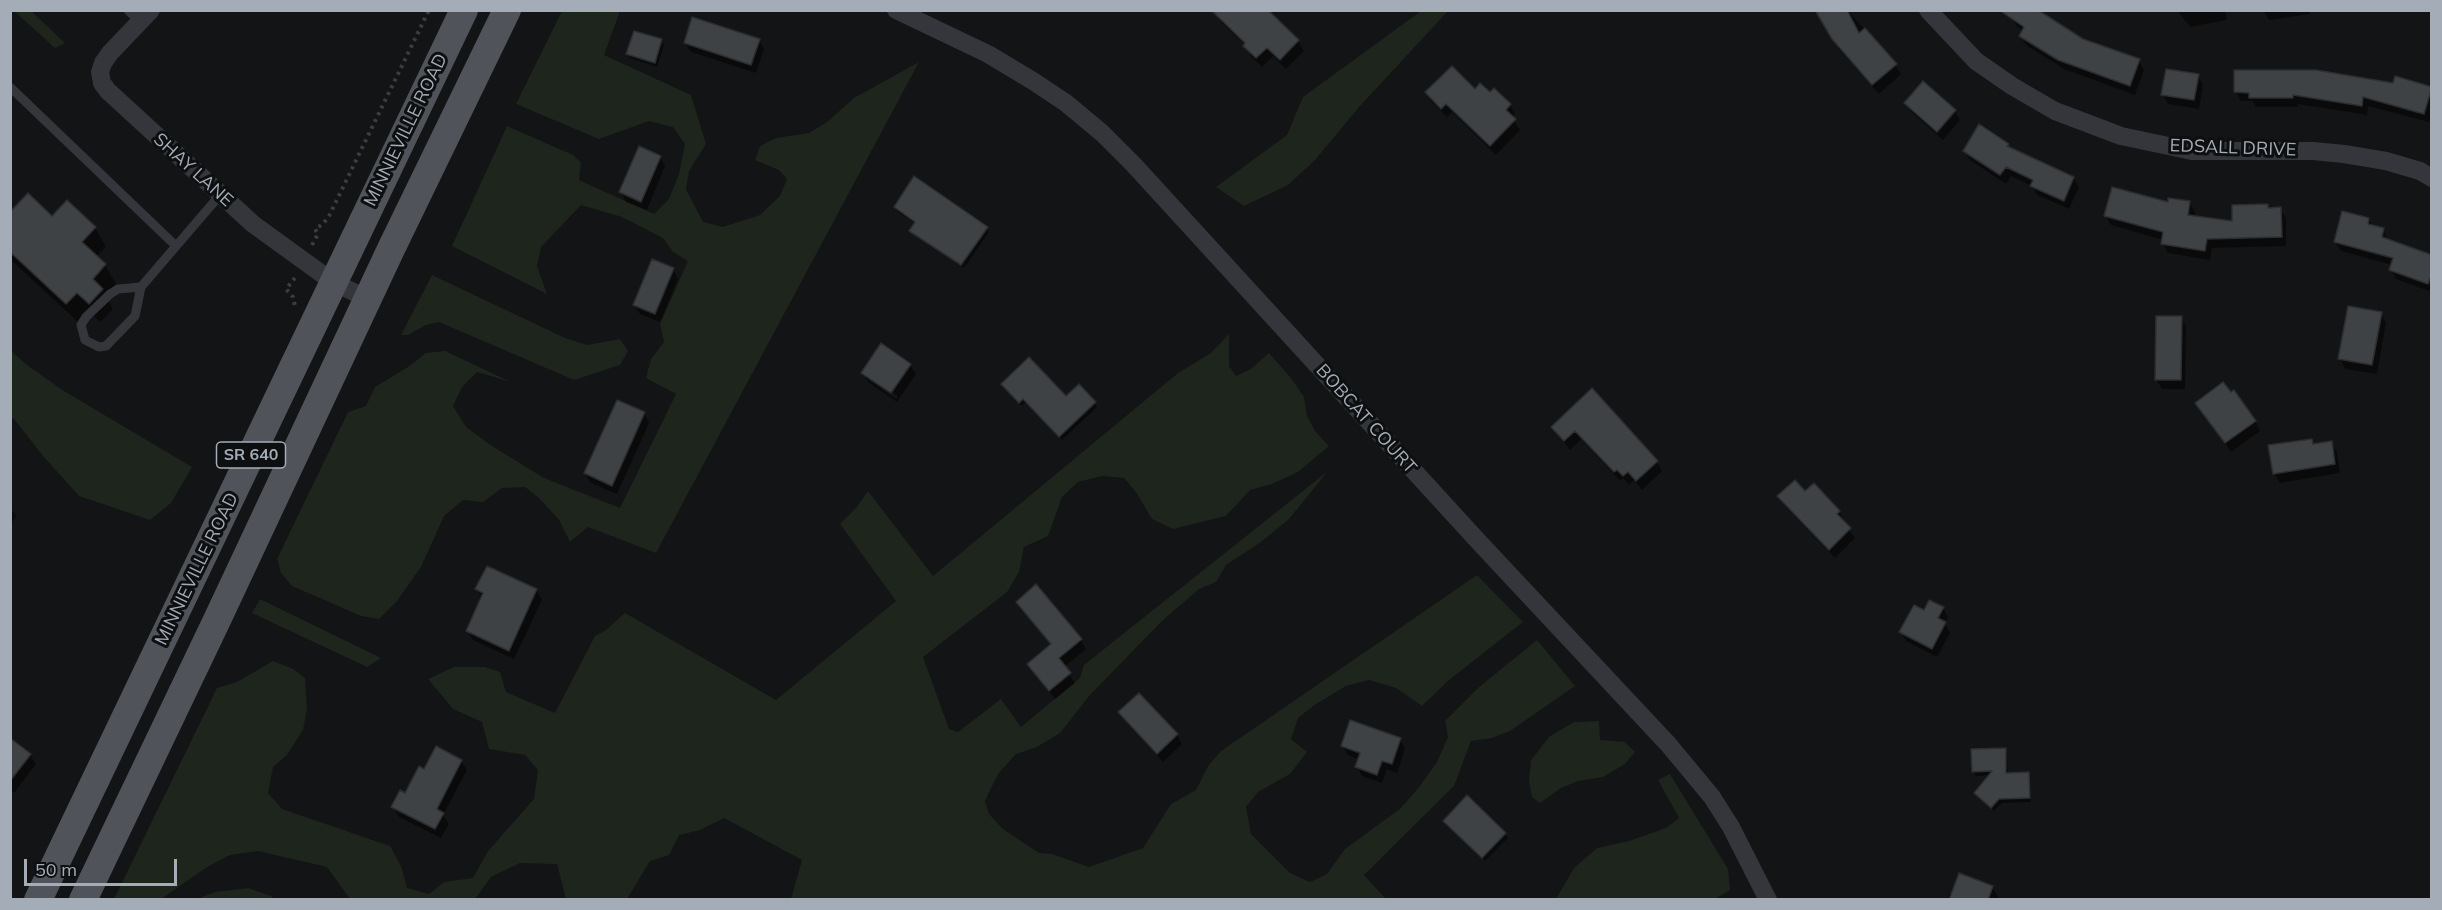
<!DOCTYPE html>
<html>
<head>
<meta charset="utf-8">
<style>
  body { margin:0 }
  #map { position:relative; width:2442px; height:910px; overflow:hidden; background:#131415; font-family:Mulish,sans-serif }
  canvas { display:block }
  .frame { position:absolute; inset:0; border:12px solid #a4adb7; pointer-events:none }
  .scale { position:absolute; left:24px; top:859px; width:153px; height:27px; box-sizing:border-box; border:3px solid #a4adb7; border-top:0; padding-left:8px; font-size:18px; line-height:21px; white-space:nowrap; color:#a4adb7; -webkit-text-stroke:4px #0e0f10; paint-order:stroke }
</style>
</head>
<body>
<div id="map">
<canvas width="2442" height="910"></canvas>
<div class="frame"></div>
<div class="scale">50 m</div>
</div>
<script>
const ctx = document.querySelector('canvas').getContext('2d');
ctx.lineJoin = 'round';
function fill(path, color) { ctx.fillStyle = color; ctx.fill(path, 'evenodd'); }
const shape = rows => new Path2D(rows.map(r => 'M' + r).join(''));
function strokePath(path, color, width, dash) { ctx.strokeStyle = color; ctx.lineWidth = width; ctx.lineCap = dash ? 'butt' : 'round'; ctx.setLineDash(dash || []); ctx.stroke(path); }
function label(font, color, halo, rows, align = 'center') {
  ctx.font = font + ' Mulish,sans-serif'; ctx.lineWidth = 6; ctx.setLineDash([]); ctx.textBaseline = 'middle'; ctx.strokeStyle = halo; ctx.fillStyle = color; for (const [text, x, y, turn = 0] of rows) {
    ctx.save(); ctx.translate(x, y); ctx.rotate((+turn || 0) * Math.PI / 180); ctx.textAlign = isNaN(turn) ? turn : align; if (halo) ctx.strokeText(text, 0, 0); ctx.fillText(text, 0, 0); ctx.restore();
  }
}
const green = shape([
  [14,11,31,11,65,43,55,48],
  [562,11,620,11,604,55,691,95,706,144,689,171,686,189,703,222,723,227,760,215,780,196,787,179,779,170,755,160,760,146,776,138,809,133,827,122,854,98,919,62,656,553,588,527,570,542,559,520,540,499,525,487,502,488,483,502,463,500,444,516,421,567,397,601,379,619,361,616,292,586,281,573,277,559,348,412,366,406,375,387,411,365,426,353,445,351,511,382,477,372,462,387,453,406,466,427,492,446,544,478,620,508,676,394,646,378,651,359,664,342,660,324,688,261,673,252,663,238,622,217,581,205,541,247,537,266,547,294,452,246,507,126,573,155,581,163,579,180,654,214,669,199,679,174,685,144,673,127,649,121,599,139,516,104],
  [1421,11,1448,11,1360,106,1315,160,1288,185,1244,206,1216,187,1287,135,1303,97],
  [432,275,565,338,587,345,620,339,628,351,620,365,574,380,439,322,426,325,408,335,401,335],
  [1229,334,1229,366,1236,376,1251,369,1269,353,1291,378,1304,397,1307,416,1315,431,1329,446,1298,472,1272,484,1250,490,1226,516,1173,529,1152,519,1136,492,1124,478,1102,476,1078,482,1062,497,1048,536,1024,547,1019,572,1007,592,923,657,949,729,958,732,1001,699,1021,727,1080,678,1084,665,1328,471,1289,519,1261,542,1226,565,1216,582,1199,589,1162,621,1090,695,1060,733,1037,747,1016,754,998,774,985,801,989,814,1003,829,1039,853,1052,854,1089,867,1143,848,1171,804,1196,790,1208,766,1221,751,1477,575,1523,622,1449,680,1422,706,1396,688,1369,680,1346,686,1316,704,1298,718,1291,739,1307,752,1290,774,1258,792,1246,807,1251,834,1290,873,1310,882,1327,874,1345,849,1401,808,1419,787,1437,762,1448,737,1445,721,1478,688,1537,640,1575,686,1510,731,1492,738,1471,741,1454,786,1364,875,1386,899,791,899,802,860,724,818,700,830,679,835,669,855,650,861,627,899,566,899,557,864,520,863,491,877,475,899,350,899,327,867,258,851,230,855,207,867,161,899,114,899,217,688,237,682,273,661,293,669,305,678,307,709,303,730,287,755,273,767,268,793,282,809,390,846,401,866,407,888,429,894,444,882,473,878,488,851,534,799,538,770,525,755,489,749,482,722,453,709,428,679,454,667,485,667,500,672,506,692,555,713,595,636,606,630,625,613,776,700,896,601,840,524,856,508,868,491,933,576,1178,373,1211,353],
  [10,350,27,365,64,391,192,467,171,503,150,520,79,496,43,456,14,419,11,418],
  [260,599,381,658,367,667,252,613],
  [1599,721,1600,740,1625,742,1635,752,1625,764,1603,777,1578,781,1561,788,1540,803,1532,797,1529,781,1531,760,1550,736,1574,722],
  [1670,774,1728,869,1730,890,1715,899,1556,899,1574,868,1597,848,1629,841,1666,828,1679,818,1658,780],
  [248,888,271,896,273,899,197,899,215,892]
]);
const shadow = shape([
  [1220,10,1270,10,1268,13,1298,41,1304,51,1286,69,1273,56,1262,67,1250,55,1245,45,1222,23,1217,14],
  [1818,10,1854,10,1850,13,1895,65,1901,74,1879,94,1839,49],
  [2177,10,2225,10,2227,20,2190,27],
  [2310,10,2310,14,2269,20,2263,10],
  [2012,18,2139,61,2144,70,2135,95,2064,69,2026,45,2020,36,2023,31,2017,27],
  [661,40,664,45,657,67,630,58,628,54],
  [759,40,764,49,756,73,691,52,685,43],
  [2198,76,2203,85,2199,109,2168,104,2163,95],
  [2432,88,2432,113,2429,122,2368,106,2367,115,2298,104,2298,107,2256,107,2253,101,2241,101,2236,92],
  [1475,91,1510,105,1515,115,1512,118,1520,130,1496,155,1452,112,1447,117,1432,102,1427,92],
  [1906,103,1955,111,1960,120,1943,140,1911,112],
  [2008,145,2010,149,2073,178,2079,187,2069,209,2037,195,2032,186,2011,176,2006,184,1970,160,1964,151],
  [660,157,665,166,647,210,626,202,621,192],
  [2189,203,2195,212,2194,217,2234,223,2267,206,2269,209,2280,209,2286,218,2286,246,2212,248,2210,260,2168,253,2163,244,2163,240,2111,225,2106,216,2169,204],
  [895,208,987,228,989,232,964,268,913,235,911,231,916,224,898,212],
  [10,214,95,228,106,247,96,257,105,265,116,284,105,295,113,309,100,322,88,310,78,322,10,259],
  [2368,219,2373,226,2383,229,2388,241,2432,256,2432,292,2396,279,2391,270,2392,265,2341,251,2335,242],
  [673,269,678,279,660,322,640,314,634,304],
  [2381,314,2386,323,2377,374,2345,369,2340,359],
  [2181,317,2186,327,2185,389,2162,389,2156,379],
  [910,365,916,374,897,402,868,382,863,373],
  [869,376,898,396,896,399,869,380],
  [1003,384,1095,403,1097,407,1062,440,1026,402,1022,406],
  [1592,390,1657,462,1662,471,1642,490,1634,480,1629,485,1623,478,1620,481,1581,439,1570,450,1553,427],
  [2203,412,2255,421,2260,431,2231,452],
  [644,413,649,423,617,494,591,483,585,473],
  [2311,441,2314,446,2331,443,2337,452,2340,473,2280,483,2274,473],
  [1805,493,1839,511,1844,521,1843,522,1855,538,1835,558,1785,506,1779,497],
  [10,507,16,516,10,526],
  [477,589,536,590,542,600,514,659,473,640,467,631,482,598],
  [1018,602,1081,640,1086,649,1064,667,1075,683,1055,699,1029,665,1052,646],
  [1943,608,1948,617,1945,624,1950,633,1937,657,1906,641,1901,632,1925,612],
  [1120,713,1177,735,1182,744,1163,762,1126,722],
  [10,739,30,755,36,764,14,793,10,790],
  [1400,739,1405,748,1397,773,1387,769,1382,783,1362,776,1357,766,1359,760,1348,755,1342,746],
  [2005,750,2007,754,2008,774,2028,774,2030,778,2031,802,2002,803,1994,811,1976,793,1991,775,1976,776,1973,772],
  [461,761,467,770,443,815,449,824,441,838,399,817,393,807,424,771],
  [1445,821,1505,834,1508,838,1485,861],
  [1992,887,1998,897,1997,900,1947,900,1949,894]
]);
const building = shape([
  [1211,10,1268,10,1299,40,1280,60,1267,48,1256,58,1243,46,1245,43,1211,10],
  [1815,10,1847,10,1859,33,1865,28,1897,64,1872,85,1832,39,1815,10],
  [1999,10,2038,10,2083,39,2140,59,2130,86,2058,60,2019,36,2024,27,1999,10],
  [692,17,760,39,751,65,684,43,692,17],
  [634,31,662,39,655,63,626,54,634,31],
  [1452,66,1475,89,1480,83,1490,92,1494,88,1511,104,1506,110,1516,119,1490,146,1446,104,1441,109,1425,92,1452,66],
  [2166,69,2199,74,2194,100,2161,95,2166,69],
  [2234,70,2316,70,2393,83,2395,76,2432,87,2424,114,2363,97,2362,106,2293,95,2293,98,2249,98,2249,93,2234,92,2234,70],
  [1923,81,1956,110,1937,132,1904,103,1923,81],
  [1979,124,2009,144,2007,146,2074,177,2064,201,2030,186,2033,180,2006,167,2000,175,1963,151,1979,124],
  [639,146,661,156,641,202,619,192,639,146],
  [914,176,988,227,961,265,909,231,915,222,894,207,914,176],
  [2112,187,2168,202,2168,198,2190,201,2188,215,2232,221,2232,205,2268,204,2268,208,2281,207,2282,237,2207,239,2205,251,2161,244,2163,232,2104,216,2112,187],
  [28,193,52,216,67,200,96,227,82,242,106,264,93,279,103,289,89,304,77,293,66,304,10,252,10,212,28,193],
  [2342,211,2369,218,2368,224,2384,228,2382,237,2432,255,2432,274,2428,284,2389,270,2393,258,2334,242,2342,211],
  [652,259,674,268,655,314,633,305,652,259],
  [2348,306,2382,312,2372,365,2338,359,2348,306],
  [2156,316,2182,316,2181,380,2155,380,2156,316],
  [881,343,911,364,891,393,861,373,881,343],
  [1029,357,1066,396,1079,384,1096,402,1059,437,1023,399,1019,403,1001,384,1029,357],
  [2223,382,2231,392,2234,390,2256,421,2225,443,2195,403,2223,382],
  [1592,388,1658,461,1636,481,1628,472,1623,476,1617,470,1614,472,1575,431,1564,441,1551,427,1592,388],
  [617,400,645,412,612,486,584,473,617,400],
  [2312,439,2313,444,2332,441,2335,464,2273,474,2268,445,2312,439],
  [1795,480,1805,491,1814,483,1840,511,1837,514,1851,528,1829,550,1777,496,1795,480],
  [487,566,537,589,509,651,466,631,483,593,475,589,487,566],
  [1036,584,1082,639,1059,658,1071,673,1049,691,1027,664,1051,644,1016,602,1036,584],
  [1929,600,1944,607,1938,618,1946,622,1932,649,1899,632,1914,605,1924,610,1929,600],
  [1139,693,1178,734,1157,754,1118,712,1139,693],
  [1350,720,1401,738,1392,764,1382,761,1377,775,1355,767,1360,753,1341,746,1350,720],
  [10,738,31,754,10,781,10,738],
  [436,746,462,760,437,809,444,813,435,829,391,807,400,790,405,793,419,766,424,769,436,746],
  [2006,748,2006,773,2029,772,2030,798,1999,799,1991,808,1974,793,1992,771,1972,772,1971,749,2006,748],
  [1467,795,1506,833,1482,858,1443,821,1467,795],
  [1959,873,1993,886,1988,900,1949,900,1959,873]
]);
const path = shape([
  [312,245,318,234,315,229,323,224,329,216,429,10],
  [295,278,286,289,293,297,295,306]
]);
const service = shape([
  [128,10,140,22],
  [10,87,176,246],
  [141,287,118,289,110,294,86,317,81,325,85,340,99,347,106,346,135,316,141,287,220,195]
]);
const minor = shape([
  [151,10,110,53,103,63,100,72,102,83,108,91,253,224,333,282,368,299],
  [896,10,988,54,1033,81,1066,103,1102,133,1134,165,1478,541,1668,744,1712,797,1731,827,1768,900],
  [1928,10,1976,61,2012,86,2055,111,2121,136,2192,151,2313,151,2344,154,2386,161,2420,171,2432,178]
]);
const primary = shape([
  [38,900,464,10],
  [83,900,217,620,391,249,507,10]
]);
const shields = [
  [251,455,69]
];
const shieldNames = [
  ["SR 640",251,455]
];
const streetNames = [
  ["MINNIEVILLE ROAD",406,130,-64],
  ["EDSALL DRIVE",2233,148,2],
  ["SHAY LANE",193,170,42],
  ["BOBCAT COURT",1366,419,48],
  ["MINNIEVILLE ROAD",197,569,-64]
];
fill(green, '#1d251d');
fill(shadow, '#0007');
fill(building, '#3f4245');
strokePath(building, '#2d2e31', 1.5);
strokePath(path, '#3a3d42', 4, [3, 4.5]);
strokePath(service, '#34363b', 9);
strokePath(minor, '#34363b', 18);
strokePath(primary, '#50545a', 28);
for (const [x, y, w] of shields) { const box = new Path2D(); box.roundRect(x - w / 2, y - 13, w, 26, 4.5); ctx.fillStyle = '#0e0f10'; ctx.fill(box); strokePath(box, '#a4adb7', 1.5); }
label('bold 16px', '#a4adb7', null, shieldNames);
label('18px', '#a4adb7', '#0e0f10', streetNames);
</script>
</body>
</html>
